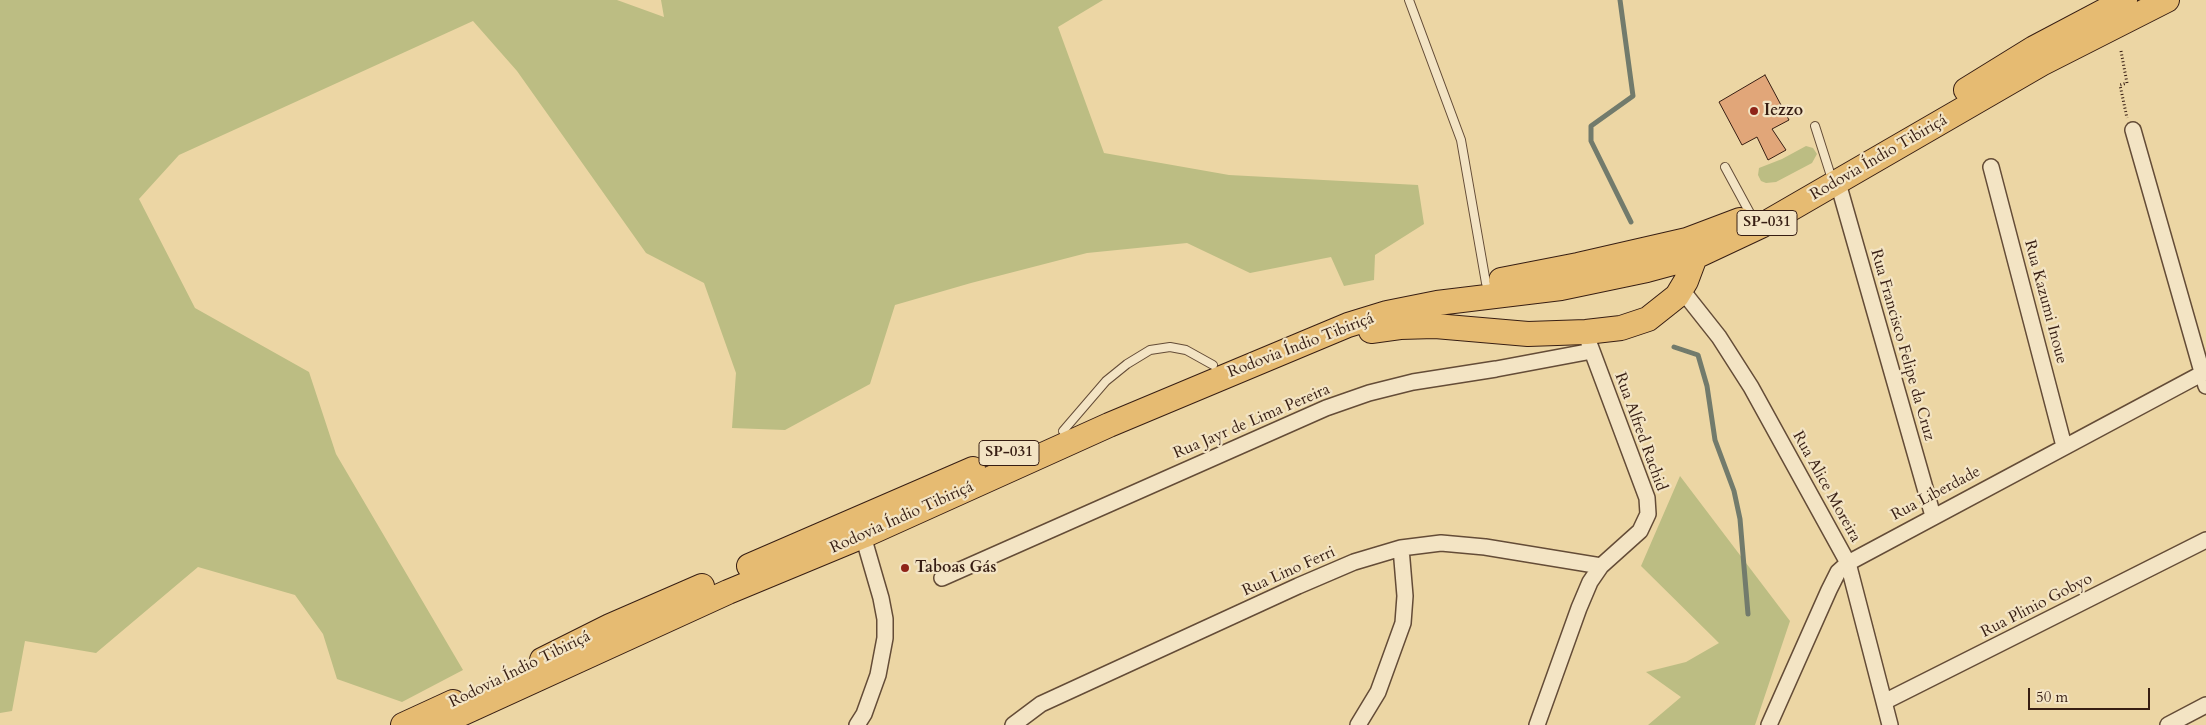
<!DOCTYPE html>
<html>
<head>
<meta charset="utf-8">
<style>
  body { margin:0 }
  #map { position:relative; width:2206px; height:725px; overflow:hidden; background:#ecd6a4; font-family:Cardo,serif }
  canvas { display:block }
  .scale { position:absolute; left:2028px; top:688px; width:122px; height:22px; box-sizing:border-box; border:2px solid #371e13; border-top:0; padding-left:6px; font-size:15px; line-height:18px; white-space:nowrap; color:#371e13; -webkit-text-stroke:4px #f3e4c4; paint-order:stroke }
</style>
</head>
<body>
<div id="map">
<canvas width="2206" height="725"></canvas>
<div class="scale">50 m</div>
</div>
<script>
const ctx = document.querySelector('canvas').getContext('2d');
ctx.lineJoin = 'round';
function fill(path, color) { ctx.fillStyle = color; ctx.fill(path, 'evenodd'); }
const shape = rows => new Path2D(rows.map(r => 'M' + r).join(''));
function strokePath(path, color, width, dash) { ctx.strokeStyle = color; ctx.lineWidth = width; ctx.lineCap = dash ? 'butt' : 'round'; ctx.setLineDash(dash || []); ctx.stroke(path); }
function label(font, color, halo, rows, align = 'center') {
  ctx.font = font + ' Cardo,serif'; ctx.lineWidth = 4.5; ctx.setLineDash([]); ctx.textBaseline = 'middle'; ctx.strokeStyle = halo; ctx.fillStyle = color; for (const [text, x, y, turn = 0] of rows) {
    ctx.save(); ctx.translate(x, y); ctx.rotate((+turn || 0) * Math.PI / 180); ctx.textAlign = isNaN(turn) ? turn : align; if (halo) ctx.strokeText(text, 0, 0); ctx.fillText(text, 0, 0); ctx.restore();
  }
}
const green = shape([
  [0,0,617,0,664,17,661,0,1103,0,1058,27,1104,153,1229,175,1418,185,1424,224,1375,255,1374,280,1344,286,1331,257,1250,273,1187,243,1087,253,971,283,895,305,870,384,785,430,732,428,736,373,704,283,646,253,517,71,473,21,179,155,139,199,195,308,309,372,336,454,463,670,402,702,337,679,323,634,295,595,198,567,96,653,25,641,12,711,0,713],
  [1806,146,1813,148,1817,154,1812,163,1776,182,1766,183,1761,181,1758,175,1759,168,1782,159],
  [1680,476,1790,621,1755,725,1648,725,1681,697,1646,672,1686,662,1719,643,1641,566]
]);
const stream = shape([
  [1620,0,1633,96,1591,126,1591,141,1631,222],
  [1674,347,1698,355,1707,386,1715,440,1734,491,1740,519,1748,614]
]);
const building = shape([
  [1765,75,1789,120,1772,129,1786,150,1768,160,1757,137,1742,145,1719,102,1765,75]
]);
const path = shape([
  [2121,51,2127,83,2120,85,2127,118]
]);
const service = shape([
  [1409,0,1461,140,1486,283],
  [1815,126,1830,173],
  [1725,167,1751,215],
  [1063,431,1106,381,1127,364,1150,350,1170,347,1186,350,1213,365]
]);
const minor = shape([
  [2133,130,2206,386],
  [1991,167,2064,446],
  [1838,183,1933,516],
  [1681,289,1719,337,1751,387,1848,563,1890,725],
  [942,578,1326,408,1369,393,1413,382,1496,369,1592,351],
  [1884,702,2206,540],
  [857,725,864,714,878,675,885,638,885,619,881,598,863,536],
  [1013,725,1041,704,1298,586,1354,562,1401,548,1441,543,1485,547,1601,566],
  [1358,725,1378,692,1403,623,1405,596,1401,548],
  [1537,725,1579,608,1590,582,1601,566,1640,531,1648,514,1647,498,1589,343],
  [1769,725,1829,590,1838,572,1848,563,2203,373],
  [2168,725,2206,705]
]);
const trunk = shape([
  [1966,90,2034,48,2125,0],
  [1501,280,1578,265,1687,240,1740,220],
  [1371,331,1400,327,1435,326,1528,334,1586,332,1621,328,1648,319,1677,296,1686,281,1695,257],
  [749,566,973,469],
  [542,660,610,626,702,586],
  [403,725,453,702],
  [437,725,728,592,863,536,1109,425,1348,325,1387,313,1437,303,1561,288,1647,270,1695,257,1761,226,2041,64,2167,0]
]);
const markers = [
  [1754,111,5,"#8f2418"],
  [905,568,5,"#8f2418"]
];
const shields = [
  [1767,223,60],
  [1009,453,60]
];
const shieldNames = [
  ["SP-031",1767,223],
  ["SP-031",1009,453]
];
const poiNames = [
  ["Iezzo",1764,111],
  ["Taboas Gás",915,568]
];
const streetNames = [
  ["Rodovia Índio Tibiriçá",1879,158,-30],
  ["Rua Kazumi Inoue",2045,302,75],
  ["Rua Francisco Felipe da Cruz",1902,345,74],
  ["Rodovia Índio Tibiriçá",1301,346,-21],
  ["Rua Jayr de Lima Pereira",1252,422,-23],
  ["Rua Alfred Rachid",1640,432,70],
  ["Rua Alice Moreira",1826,487,61],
  ["Rua Liberdade",1936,494,-28],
  ["Rodovia Índio Tibiriçá",902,518,-24],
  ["Rua Lino Ferri",1289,572,-24],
  ["Rua Plinio Gobyo",2037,606,-27],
  ["Rodovia Índio Tibiriçá",520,670,-26]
];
fill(green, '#bcbd83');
strokePath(stream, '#727b6c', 5);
fill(building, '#e1a679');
strokePath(building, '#371e13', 1);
strokePath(service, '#644c37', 10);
strokePath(minor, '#644c37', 18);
strokePath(trunk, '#371e13', 26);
strokePath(path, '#371e13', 3, [1, 2.5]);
strokePath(service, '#f3e4c4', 8);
strokePath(minor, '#f3e4c4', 15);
strokePath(trunk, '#e6bb72', 24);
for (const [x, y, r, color] of markers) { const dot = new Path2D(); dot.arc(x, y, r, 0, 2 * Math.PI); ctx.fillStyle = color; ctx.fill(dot); strokePath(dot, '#f3e4c4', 2); }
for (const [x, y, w] of shields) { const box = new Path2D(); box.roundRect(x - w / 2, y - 12.5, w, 25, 4); ctx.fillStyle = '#f3e4c4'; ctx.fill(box); strokePath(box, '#371e13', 1); }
label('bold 15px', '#371e13', null, shieldNames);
label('bold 16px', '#371e13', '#f3e4c4', poiNames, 'left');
label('16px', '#371e13', '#f3e4c4', streetNames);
</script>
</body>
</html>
